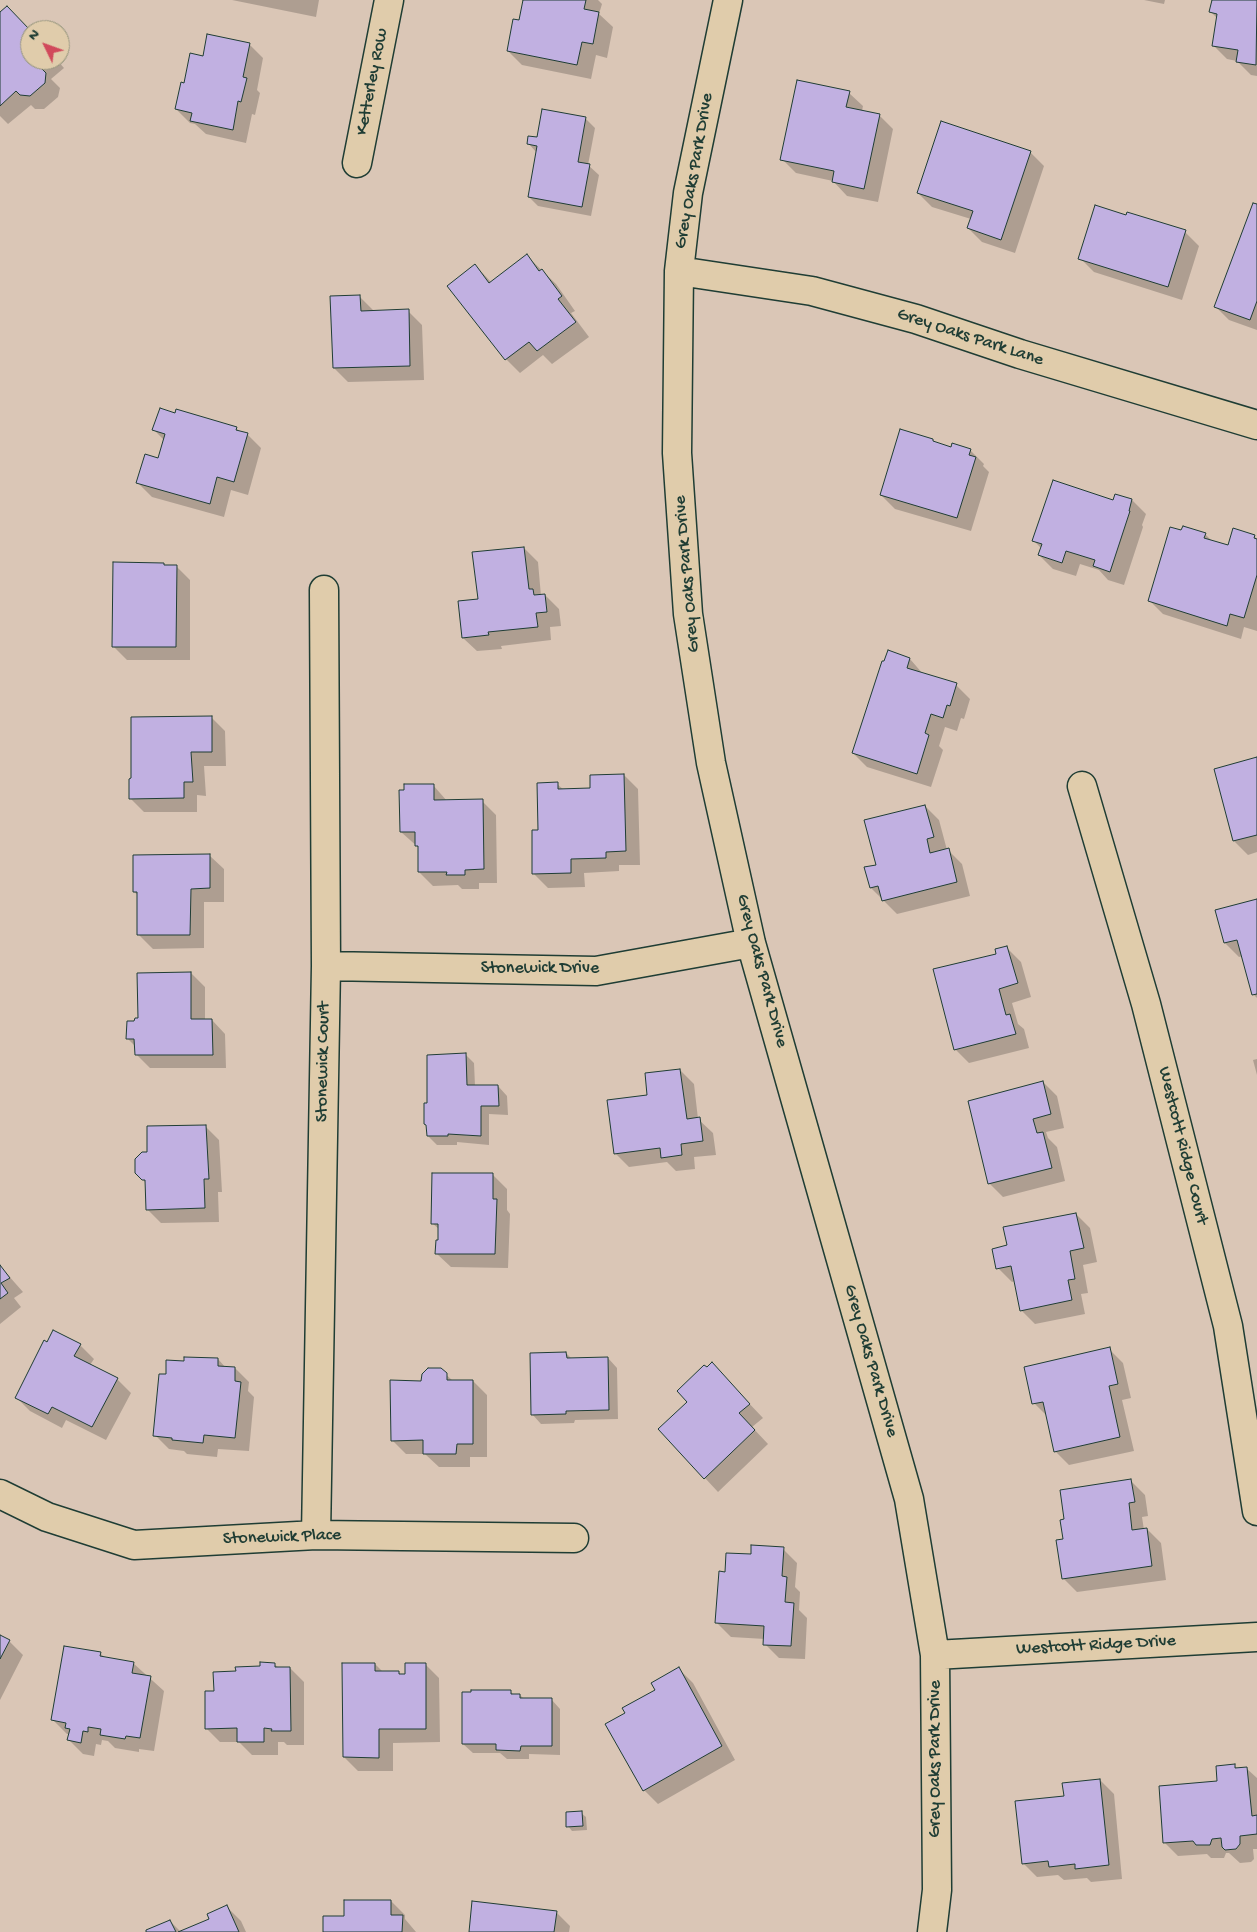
<!DOCTYPE html>
<html>
<head>
<meta charset="utf-8">
<style>
  body { margin:0 }
  #map { position:relative; width:1257px; height:1932px; overflow:hidden; background:#dac6b6; font-family:"Gochi Hand",sans-serif }
  canvas { display:block }
  .north { position:absolute; left:20px; top:20px; width:50px; height:50px; box-sizing:border-box; background:#e0ccab; border:1px solid #93937b; border-radius:50%; rotate:312deg; font-size:14px; font-weight:700; line-height:20px; text-align:center; color:#1f3d34 }
  .north::after { content:''; display:block; margin:auto; width:18px; height:22px; background:#d1495b; clip-path:polygon(50% 0,100% 100%,50% 72%,0 100%) }
</style>
</head>
<body>
<div id="map">
<canvas width="1257" height="1932"></canvas>
<div class="north">N</div>
</div>
<script>
const ctx = document.querySelector('canvas').getContext('2d');
ctx.lineJoin = 'round';
function fill(path, color) { ctx.fillStyle = color; ctx.fill(path, 'evenodd'); }
const shape = rows => new Path2D(rows.map(r => 'M' + r).join(''));
function strokePath(path, color, width, dash) { ctx.strokeStyle = color; ctx.lineWidth = width; ctx.lineCap = dash ? 'butt' : 'round'; ctx.setLineDash(dash || []); ctx.stroke(path); }
function label(font, color, halo, rows, align = 'center') {
  ctx.font = font + ' "Gochi Hand",sans-serif'; ctx.lineWidth = 4; ctx.setLineDash([]); ctx.textBaseline = 'middle'; ctx.strokeStyle = halo; ctx.fillStyle = color; for (const [text, x, y, turn = 0] of rows) {
    ctx.save(); ctx.translate(x, y); ctx.rotate((+turn || 0) * Math.PI / 180); ctx.textAlign = isNaN(turn) ? turn : align; if (halo) ctx.strokeText(text, 0, 0); ctx.fillText(text, 0, 0); ctx.restore();
  }
}
const shadow = shape([
  [232,0,319,0,316,17],
  [524,0,598,0,602,4,599,14,613,27,607,58,596,55,591,79,522,65,508,51,520,21],
  [1144,0,1165,0,1164,4],
  [1213,0,1257,0,1257,76,1251,75,1237,61,1227,59,1213,45,1218,19,1211,12],
  [0,14,30,31,30,60,57,60,64,68,51,79,60,88,58,97,44,109,35,109,31,105,8,124,0,116],
  [249,44,263,58,257,90,260,93,255,115,252,114,246,143,206,134,195,124,190,123,176,109,185,84,204,57],
  [849,93,863,106,862,111,879,115,893,129,878,202,847,196,833,181,796,173,782,159],
  [585,118,595,128,588,165,599,175,591,216,538,206,529,197,537,153,528,143],
  [1030,152,1044,166,1015,253,982,242,968,228,971,219,932,207,918,193],
  [1257,206,1257,330,1229,320,1215,306],
  [1127,216,1185,232,1199,246,1182,300,1094,272,1080,258],
  [527,256,556,284,575,311,571,313,589,337,552,364,543,355,520,373,506,359,475,265,491,282],
  [360,297,374,311,408,311,422,325,424,380,348,382,334,368],
  [176,414,236,428,241,433,247,434,261,448,248,495,231,490,224,517,152,497,138,483,159,459,164,440,154,430],
  [933,440,936,444,952,449,970,450,984,464,983,466,989,472,971,531,895,509,881,495],
  [1132,500,1146,514,1142,525,1143,527,1124,585,1108,580,1099,570,1080,564,1076,576,1053,569,1039,555,1041,548,1034,541,1114,502],
  [1205,534,1212,541,1229,546,1254,536,1257,539,1257,631,1244,627,1241,639,1163,614,1149,600],
  [524,548,538,562,541,596,545,595,559,609,561,626,550,627,551,640,501,646,502,649,477,651,463,638,479,600],
  [163,564,165,566,176,566,190,580,190,660,127,660,113,646],
  [910,659,923,674,956,685,970,699,964,719,961,718,957,731,945,727,939,746,943,750,931,787,867,767,853,753],
  [211,717,225,731,226,766,204,766,206,796,197,795,197,812,144,812,130,798],
  [1257,759,1257,852,1248,855,1234,841,1216,770],
  [624,775,638,789,640,865,619,865,619,871,584,873,585,887,548,888,534,874,540,831,557,784,564,790,592,790],
  [433,785,447,801,482,801,496,815,497,883,479,883,479,889,462,889,458,885,433,886,419,872,419,848,401,832],
  [925,806,939,820,947,850,948,850,962,864,970,896,897,914,871,888,866,868,877,866],
  [210,856,224,869,224,902,204,902,204,948,153,949,139,935,139,896,134,892],
  [1257,900,1257,998,1253,994,1243,956,1239,957,1225,943],
  [1007,948,1021,962,1031,997,1012,1003,1018,1024,1024,1029,1029,1048,969,1063,955,1049,997,955],
  [191,973,205,987,205,1020,212,1020,225,1034,226,1068,150,1068,136,1054,136,1047,128,1039,139,1019],
  [465,1054,474,1063,475,1086,498,1086,507,1096,508,1115,489,1114,489,1145,457,1142,457,1145,437,1145,428,1136,428,1105],
  [1257,1059,1257,1075,1253,1060],
  [680,1070,694,1084,698,1119,713,1133,716,1155,694,1157,695,1169,676,1171,667,1162,629,1167,615,1153,649,1096],
  [1043,1082,1057,1096,1064,1128,1046,1132,1048,1138,1057,1147,1065,1181,1003,1197,989,1183],
  [205,1126,219,1140,222,1192,218,1192,219,1222,161,1223,147,1209,146,1183,136,1173,148,1154],
  [493,1175,507,1189,507,1210,510,1214,508,1268,451,1267,437,1254,440,1241,440,1230,432,1223],
  [1076,1214,1090,1228,1097,1262,1083,1265,1088,1293,1081,1294,1085,1314,1035,1324,1021,1310,1015,1281,1012,1282,998,1268,1008,1246],
  [0,1266,23,1292,14,1298,21,1307,0,1324],
  [48,1343,80,1345,94,1359,90,1365,117,1379,131,1393,106,1440,66,1420,62,1428,30,1411,16,1397],
  [1109,1349,1123,1363,1131,1398,1122,1400,1134,1451,1069,1465,1055,1451,1048,1417,1034,1403],
  [566,1353,572,1359,608,1358,617,1368,618,1419,575,1420,574,1423,541,1424,532,1414],
  [218,1359,226,1368,235,1368,249,1382,248,1391,254,1397,249,1451,218,1449,217,1457,187,1454,184,1451,169,1449,155,1435,167,1376,185,1362],
  [440,1369,453,1381,473,1381,487,1395,487,1457,470,1457,470,1467,439,1467,425,1454,406,1454,392,1440,422,1382],
  [725,1378,763,1418,752,1427,768,1444,718,1492,705,1478],
  [1131,1481,1145,1495,1148,1516,1142,1517,1144,1530,1147,1529,1161,1543,1166,1580,1077,1592,1063,1578,1064,1540],
  [783,1549,797,1563,795,1587,800,1592,799,1610,807,1618,805,1659,779,1658,765,1644,765,1639,731,1637,717,1623,726,1573,752,1555],
  [0,1637,9,1641,23,1655,0,1700],
  [100,1653,105,1658,133,1663,164,1691,154,1751,139,1749,139,1752,115,1748,108,1741,102,1740,101,1745,96,1744,94,1756,83,1754,69,1740,70,1734,67,1734,53,1720],
  [274,1664,279,1668,290,1668,304,1682,304,1745,287,1745,284,1742,278,1742,278,1755,252,1755,239,1742,220,1742,206,1728,215,1692,262,1668],
  [375,1664,383,1672,398,1672,401,1675,407,1675,425,1664,439,1678,440,1742,393,1743,393,1771,358,1771,344,1757],
  [679,1669,693,1683,735,1760,658,1804,644,1790,626,1713,657,1690],
  [510,1691,514,1695,520,1695,524,1699,551,1699,560,1709,560,1755,529,1754,529,1759,507,1759,500,1753,473,1753,463,1744,473,1694],
  [1234,1765,1238,1769,1246,1768,1257,1778,1257,1849,1253,1849,1254,1859,1251,1862,1240,1863,1229,1853,1226,1853,1224,1858,1211,1858,1207,1854,1178,1856,1164,1842],
  [1100,1780,1114,1794,1122,1879,1091,1882,1087,1878,1064,1880,1058,1875,1037,1877,1023,1863,1065,1797],
  [581,1813,586,1817,587,1830,572,1831,568,1826],
  [391,1901,405,1915,405,1919,416,1932,324,1932,345,1917],
  [227,1907,241,1921,246,1932,181,1932,210,1919],
  [556,1912,570,1926,569,1932,470,1932],
  [170,1921,181,1932,148,1932]
]);
const building = shape([
  [523,0,586,0,584,9,599,12,593,44,582,42,577,65,507,51,513,19,519,20,523,0],
  [1212,0,1257,0,1256,65,1236,62,1238,50,1212,46,1217,14,1209,12,1212,0],
  [7,6,30,30,30,60,43,60,38,65,46,73,45,83,30,96,20,95,16,91,0,106,0,12,7,6],
  [207,34,250,43,243,77,247,78,241,102,238,101,233,130,190,121,192,113,175,109,181,82,184,83,190,53,203,56,207,34],
  [797,80,850,91,846,107,880,114,864,189,832,182,834,171,780,160,797,80],
  [542,109,586,117,578,162,590,164,582,207,528,197,537,146,527,144,528,136,537,137,542,109],
  [941,121,1031,151,1001,240,967,228,973,211,917,193,941,121],
  [1253,203,1257,204,1257,301,1250,320,1214,307,1253,203],
  [1095,205,1126,215,1127,212,1186,230,1168,287,1078,259,1095,205],
  [527,254,539,271,542,269,562,296,558,299,576,322,537,351,529,342,505,360,447,286,475,264,489,283,527,254],
  [360,295,361,311,409,309,410,366,333,368,330,296,360,295],
  [160,408,175,413,176,409,237,427,236,430,248,433,234,482,217,477,210,504,136,483,145,454,158,458,165,434,152,430,160,408],
  [900,429,933,439,933,441,951,447,952,443,971,449,969,455,976,457,957,518,880,495,900,429],
  [1053,480,1113,500,1115,494,1132,499,1129,511,1130,511,1110,572,1093,566,1095,560,1066,551,1062,563,1038,555,1042,544,1032,541,1053,480],
  [1183,526,1206,533,1204,538,1228,545,1233,528,1255,535,1254,538,1257,539,1257,575,1244,618,1230,614,1227,626,1148,601,1170,527,1181,530,1183,526],
  [524,547,529,589,533,589,534,595,545,594,547,612,536,613,538,627,488,632,489,635,462,638,458,601,478,599,472,552,524,547],
  [113,562,164,563,164,565,177,565,176,647,112,647,113,562],
  [888,650,910,658,907,668,957,683,950,706,947,705,943,718,931,714,925,733,929,735,917,774,852,753,882,661,884,661,888,650],
  [212,716,212,752,191,752,193,782,184,782,184,798,129,799,129,779,131,778,131,717,212,716],
  [1257,757,1257,835,1233,841,1214,769,1257,757],
  [624,774,626,851,606,852,606,858,571,859,571,873,532,874,532,830,538,830,537,783,558,782,558,789,590,788,590,775,624,774],
  [404,784,434,784,434,800,483,799,484,869,465,870,465,875,446,875,447,872,418,872,418,846,415,846,415,832,400,832,399,790,404,790,404,784],
  [925,805,934,837,927,839,930,853,949,848,957,882,882,901,878,886,870,888,864,867,876,865,864,820,925,805],
  [210,854,210,888,191,889,190,935,137,935,137,892,133,892,133,855,210,854],
  [1257,899,1257,994,1252,995,1237,940,1224,943,1215,910,1257,899],
  [1007,946,1018,983,999,989,1006,1015,1010,1014,1016,1034,954,1050,933,969,996,954,995,949,1007,946],
  [191,972,191,1019,212,1019,213,1055,135,1055,134,1039,126,1039,127,1021,134,1021,135,1018,138,1018,137,973,191,972],
  [466,1053,467,1085,498,1085,499,1106,481,1106,481,1136,448,1134,448,1136,427,1136,426,1125,424,1124,424,1103,427,1103,427,1055,466,1053],
  [680,1069,687,1119,700,1117,703,1141,681,1144,682,1155,661,1158,660,1148,614,1154,607,1100,647,1095,645,1073,680,1069],
  [1043,1081,1051,1114,1033,1119,1037,1133,1043,1132,1052,1168,988,1184,968,1101,1043,1081],
  [206,1125,209,1179,204,1179,205,1208,146,1210,145,1180,142,1180,135,1173,135,1159,142,1152,147,1152,147,1126,206,1125],
  [432,1173,493,1173,493,1199,497,1199,495,1254,435,1254,436,1240,438,1240,438,1224,431,1224,432,1173],
  [1076,1213,1084,1248,1070,1251,1075,1279,1068,1280,1072,1300,1020,1311,1011,1266,996,1269,992,1249,1007,1245,1003,1227,1076,1213],
  [0,1265,10,1278,1,1283,8,1293,0,1299,0,1265],
  [53,1330,81,1344,74,1356,118,1378,92,1427,52,1407,48,1414,15,1398,44,1340,47,1342,53,1330],
  [1110,1347,1118,1384,1109,1386,1120,1437,1054,1452,1043,1402,1032,1404,1024,1367,1110,1347],
  [566,1352,567,1358,608,1357,609,1410,566,1411,566,1414,531,1415,530,1353,566,1352],
  [184,1357,218,1358,218,1366,235,1367,235,1381,241,1382,235,1438,204,1435,203,1443,172,1440,172,1438,153,1436,159,1374,166,1374,166,1360,184,1361,184,1357],
  [712,1362,750,1404,739,1413,755,1430,704,1479,658,1429,687,1402,677,1391,704,1365,707,1367,712,1362],
  [428,1368,441,1368,447,1373,447,1380,473,1380,473,1444,457,1444,456,1454,423,1454,423,1440,391,1441,390,1380,421,1381,422,1374,428,1368],
  [1131,1479,1135,1502,1129,1503,1132,1530,1147,1528,1152,1566,1062,1579,1056,1540,1063,1539,1060,1520,1064,1519,1060,1490,1131,1479],
  [751,1545,784,1547,782,1576,787,1577,785,1602,794,1603,791,1646,763,1645,764,1626,715,1623,719,1571,725,1572,726,1553,751,1554,751,1545],
  [0,1635,10,1640,0,1659,0,1635],
  [64,1646,101,1652,100,1656,134,1662,132,1673,151,1676,140,1738,126,1736,125,1739,100,1735,101,1729,88,1727,88,1732,83,1731,81,1743,67,1740,70,1729,65,1728,66,1723,51,1720,64,1646],
  [260,1662,275,1663,275,1667,290,1667,291,1731,271,1731,272,1729,264,1728,264,1742,237,1742,237,1728,205,1729,205,1691,214,1691,213,1672,236,1671,235,1667,260,1666,260,1662],
  [342,1663,375,1663,375,1671,399,1671,399,1674,405,1674,405,1663,426,1663,426,1729,379,1729,379,1758,343,1757,342,1663],
  [679,1667,722,1746,643,1791,605,1724,625,1713,622,1708,655,1690,651,1683,679,1667],
  [471,1690,511,1690,511,1694,520,1694,520,1698,552,1698,552,1746,521,1746,520,1751,496,1750,496,1744,462,1744,462,1692,471,1692,471,1690],
  [1235,1764,1235,1768,1247,1767,1252,1816,1257,1815,1257,1834,1240,1836,1240,1844,1236,1849,1225,1850,1222,1847,1221,1838,1212,1839,1210,1845,1196,1845,1193,1841,1163,1843,1159,1786,1217,1781,1216,1766,1235,1764],
  [1100,1779,1109,1865,1075,1869,1075,1864,1049,1867,1048,1861,1022,1864,1015,1801,1064,1796,1062,1783,1100,1779],
  [582,1811,583,1826,566,1827,566,1812,582,1811],
  [344,1900,391,1900,391,1915,403,1915,402,1932,323,1932,323,1916,344,1916,344,1900],
  [472,1901,557,1911,554,1932,469,1932,472,1901],
  [227,1905,239,1932,178,1932,209,1919,207,1914,227,1905],
  [170,1920,176,1932,146,1932,146,1930,170,1920]
]);
const minor = shape([
  [728,0,688,193,679,271,677,453,688,614,711,763,751,943,909,1499,935,1655,937,1890,932,1932],
  [357,163,389,0],
  [679,271,812,291,916,319,1020,354,1257,425],
  [1082,786,1146,1004,1228,1326,1257,1511],
  [326,966,596,971,751,943],
  [0,1494,47,1517,134,1545,316,1535,574,1538],
  [316,1535,326,966,324,590],
  [935,1655,1257,1637]
]);
const streetNames = [
  ["Ketterley Row",373,82,-79],
  ["Grey Oaks Park Drive",695,171,-80],
  ["Grey Oaks Park Lane",970,338,18],
  ["Grey Oaks Park Drive",688,574,-95],
  ["Stonewick Drive",540,969],
  ["Grey Oaks Park Drive",761,971,75],
  ["Stonewick Court",324,1062,-89],
  ["Westcott Ridge Court",1182,1146,76],
  ["Grey Oaks Park Drive",870,1361,74],
  ["Stonewick Place",282,1538,-2],
  ["Westcott Ridge Drive",1096,1646,-3],
  ["Grey Oaks Park Drive",936,1759,-90]
];
fill(shadow, '#0003');
fill(building, '#c1b0e1');
strokePath(building, '#1f3d34', 1);
strokePath(minor, '#1f3d34', 31);
strokePath(minor, '#e0ccab', 28);
label('18px', '#1f3d34', '#e0ccab', streetNames);
</script>
</body>
</html>
